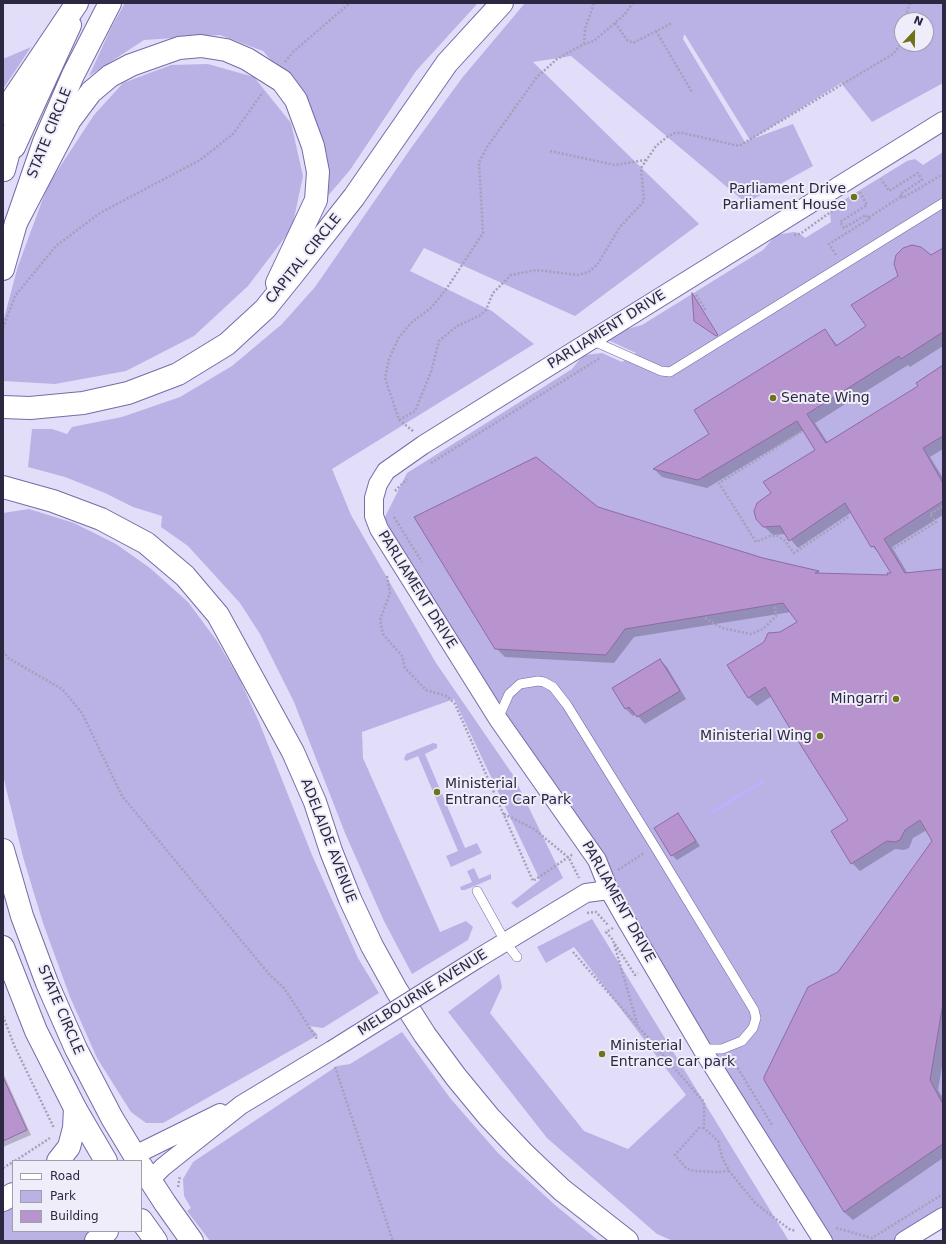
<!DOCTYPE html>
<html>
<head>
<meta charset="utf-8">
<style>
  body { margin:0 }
  #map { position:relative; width:946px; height:1244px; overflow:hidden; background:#e2def9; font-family:"DejaVu Sans",sans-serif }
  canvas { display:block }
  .frame { position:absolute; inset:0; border:4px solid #2d2841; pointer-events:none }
  .legend { position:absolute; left:12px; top:1160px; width:130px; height:72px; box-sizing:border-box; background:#efedfa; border:1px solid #a19eb0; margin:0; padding:5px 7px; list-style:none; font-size:12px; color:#2d2841 }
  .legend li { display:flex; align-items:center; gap:8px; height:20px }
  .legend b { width:20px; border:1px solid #a19eb0 }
  .north { position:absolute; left:894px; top:12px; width:40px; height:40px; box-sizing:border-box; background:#efedfa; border:1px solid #a19eb0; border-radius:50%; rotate:22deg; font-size:11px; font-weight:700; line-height:16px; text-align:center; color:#2d2841 }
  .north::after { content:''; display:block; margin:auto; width:14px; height:18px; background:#6e7218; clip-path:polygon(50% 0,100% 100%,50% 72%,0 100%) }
</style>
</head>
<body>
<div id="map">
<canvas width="946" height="1244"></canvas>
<div class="frame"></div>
<ul class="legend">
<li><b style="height:5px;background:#fff"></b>Road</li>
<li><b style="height:11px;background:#bab1e5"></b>Park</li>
<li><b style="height:11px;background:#b894ce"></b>Building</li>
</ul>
<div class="north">N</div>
</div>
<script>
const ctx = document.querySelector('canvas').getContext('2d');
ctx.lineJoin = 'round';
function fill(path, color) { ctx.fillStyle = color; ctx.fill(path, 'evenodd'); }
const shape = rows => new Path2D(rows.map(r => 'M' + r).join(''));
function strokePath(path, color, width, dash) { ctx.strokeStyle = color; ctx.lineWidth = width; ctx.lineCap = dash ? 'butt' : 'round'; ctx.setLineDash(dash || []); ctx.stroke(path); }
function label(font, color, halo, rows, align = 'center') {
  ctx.font = font + ' "DejaVu Sans",sans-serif'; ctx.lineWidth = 4; ctx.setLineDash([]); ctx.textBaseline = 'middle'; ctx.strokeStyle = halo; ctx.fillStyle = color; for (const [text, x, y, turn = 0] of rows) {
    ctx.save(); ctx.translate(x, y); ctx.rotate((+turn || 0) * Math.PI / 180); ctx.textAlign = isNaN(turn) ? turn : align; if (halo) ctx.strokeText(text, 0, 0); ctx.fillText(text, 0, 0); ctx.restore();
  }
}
const green = shape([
  [125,3,478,3,416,71,350,170,327,197,327,155,309,103,263,51,220,35,144,40,89,76,112,26],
  [525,3,943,3,943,83,872,122,841,83,752,139,793,124,813,166,746,203,571,56,533,62,699,224,575,316,424,248,410,271,492,311,534,344,332,469,351,515,436,663,513,775,563,878,517,908,511,903,540,880,454,699,362,732,363,758,440,932,466,921,473,927,468,940,412,974,384,921,345,833,294,702,260,634,240,603,188,546,161,527,162,516,133,507,105,493,65,477,28,467,32,429,52,429,67,434,72,427,122,417,180,397,232,366,282,324,315,287,411,148,462,78],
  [902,20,926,20,926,44,902,44],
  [684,35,685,35,750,140,745,142,683,39],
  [31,47,3,89,3,59],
  [208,64,254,77,291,123,303,176,292,228,248,286,194,336,126,371,55,384,3,381,3,322,18,266,48,185,94,115,123,83,171,65],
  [943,152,943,1217,904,1241,823,1241,635,916,379,529,407,473,572,369,580,359,585,355,602,353,622,362,636,353,608,340,623,330,642,325,763,250,776,235,794,232,799,233,805,238,831,222,830,213,834,206,907,161,915,159,923,165],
  [29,509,74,523,116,544,150,568,188,602,217,641,240,680,259,722,312,855,358,958,379,993,323,1028,309,1026,318,1035,163,1123,146,1123,131,1112,97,1058,70,997,43,923,23,857,6,788,3,774,3,513],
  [433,743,437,744,437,748,425,754,465,848,477,843,482,853,451,867,446,856,458,851,418,756,406,761,404,759,406,754],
  [474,868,479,879,491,874,491,879,465,890,461,890,460,887,472,882,467,871],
  [592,919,789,1241,673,1241,657,1234,547,1138,448,1012,499,974,502,987,490,1013,584,1131,628,1149,686,1095,574,947,546,963,537,947],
  [402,1032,450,1098,498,1153,555,1205,599,1241,210,1241,187,1211,191,1208,184,1196,183,1179,193,1162,337,1066,350,1064],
  [13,1205,13,1231,96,1231,85,1241,3,1241,3,1212]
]);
const water = shape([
  [764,779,766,781,711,815,709,812]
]);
const shadow = shape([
  [943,249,943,346,910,367,908,365,815,423,828,443,920,387,943,367,943,449,930,457,943,478,943,515,892,547,908,574,943,570,943,1061,938,1090,943,1098,943,1158,853,1220,844,1212,765,1080,933,841,927,830,913,838,909,848,904,850,895,849,860,871,852,863,849,821,772,696,757,706,749,698,780,633,798,622,791,612,634,637,614,663,505,657,496,648,598,508,763,559,818,572,820,574,890,576,892,574,880,554,872,546,852,512,798,548,786,534,773,535,756,519,772,494,817,450,804,430,707,488,662,477,654,469,711,434,825,330,838,346,868,326,931,257],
  [660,660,667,667,686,699,645,724,636,714,633,716,626,709,613,688],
  [678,814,700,846,677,860,672,855],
  [3,1073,31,1135,3,1147]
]);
const building = shape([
  [912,245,921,247,931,255,943,248,943,332,901,359,899,356,807,414,826,443,918,386,916,383,943,365,943,436,923,448,943,483,943,501,884,539,905,573,943,569,943,1003,930,1080,943,1104,943,1144,844,1212,764,1080,764,1077,808,987,838,972,932,841,920,820,905,830,900,840,895,842,887,841,851,864,831,831,848,820,788,725,765,687,748,698,727,665,764,642,768,633,780,632,797,622,783,603,625,629,606,655,495,649,414,517,536,457,598,507,763,558,819,571,815,573,888,575,887,573,891,573,874,546,871,547,845,503,789,541,780,526,763,527,756,519,754,511,757,503,771,493,763,482,815,450,797,421,698,480,653,469,709,434,694,410,825,329,836,346,866,326,851,305,898,276,894,264,896,255,903,248,912,245],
  [692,293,718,335,716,336,694,321,692,293],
  [660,659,680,691,637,717,629,707,625,709,612,688,660,659],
  [678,813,696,841,671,856,654,828,678,813],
  [3,1077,27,1130,3,1141,3,1077]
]);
const path = shape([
  [904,20,910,3],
  [615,23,627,40,633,43,672,23],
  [656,31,692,92],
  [584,44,585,29,594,3],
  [285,62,293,52,350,3],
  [550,151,615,165,645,160],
  [860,192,867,205,840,222,844,228,866,215,868,218,902,196,900,194,922,180,918,173,889,191,881,179],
  [902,196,903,198,943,174],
  [794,235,800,234,832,211],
  [836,255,829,244,869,219,868,218],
  [696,295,705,309,703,310],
  [3,328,15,296,56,246,100,213,200,160,233,134,263,92],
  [399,420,415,411,431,372,439,341,457,326,479,316,486,310,493,293,511,275,536,270,578,275,588,272,597,265,620,227,644,201,641,168,656,146,667,137,675,133,683,133,739,146,893,54,902,43],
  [413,431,399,420,385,378,389,359,399,337,412,322,432,307,447,288,483,233,479,162,487,147,537,77,557,59,584,44,594,41,625,14,633,3],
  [801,432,719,483,756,542,770,536,777,536,784,540,794,553,850,516],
  [431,463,600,358],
  [395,491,407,479],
  [394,517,422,562],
  [894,548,936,522,930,514,943,506],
  [387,576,390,593,380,620,383,634,402,656,405,668,426,690,447,696,455,704,533,881,573,854],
  [705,618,722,628,751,634,763,629,776,616,775,607],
  [3,651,8,658,62,689,82,713,122,796,268,973,284,988,317,1039],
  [504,814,534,829,569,858,579,878],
  [618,870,644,853],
  [587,913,596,912,608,925],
  [613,928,606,932,613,940,637,1023],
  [615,944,635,975,638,973],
  [573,952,704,1102,704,1128,718,1141,722,1157,729,1171,756,1204,789,1229,796,1231],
  [3,1016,14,1045,54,1128],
  [733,1057,736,1065,772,1125],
  [335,1067,393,1241],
  [704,1128,699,1128,675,1155,686,1168,694,1171,718,1172,729,1171],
  [15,1161,50,1138],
  [3,1168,13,1162],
  [178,1187,180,1176],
  [836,1228,872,1238,943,1194]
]);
const service = shape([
  [591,340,661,371,670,372,943,203],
  [498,719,509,694,520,684,538,681,544,682,553,687,567,705,655,847,754,1010,756,1018,753,1028,742,1041,722,1049,702,1049],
  [477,891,506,943,517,957]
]);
const minor = shape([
  [477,959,586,893,609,890],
  [135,1155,220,1113],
  [150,1180,163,1167,241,1105,332,1050],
  [823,1241,702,1049,626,920,609,890,597,860,498,719,379,529,374,516,374,498,378,484,386,471,423,445,943,121],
  [904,1241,943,1217]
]);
const secondary = shape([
  [58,1161,69,1147,74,1128,75,1108],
  [3,1200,13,1194],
  [96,1241,107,1231]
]);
const primary = shape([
  [14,147,70,25],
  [3,269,16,223,44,142,73,75,110,3],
  [3,850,22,916,47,983,76,1049,112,1118,138,1161],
  [3,947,36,1031,75,1108,106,1161],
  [141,1166,165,1203,192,1241],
  [141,1220,156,1241]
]);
const motorway = shape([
  [3,113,77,3],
  [4,170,15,129,16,101,18,93],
  [16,223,70,120,91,92,110,76,131,65,179,48,201,46,226,50,247,59,282,81,296,100,313,146,318,172,316,200,277,283],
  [3,407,30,408,83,403,128,393,178,374,227,344,265,309,294,273,354,197,447,63,502,3],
  [3,487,53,501,101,519,146,543,185,576,218,615,293,752,315,802,331,851,350,899,372,946,397,991,425,1035,456,1077,489,1117,524,1154,562,1190,627,1241]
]);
const minorBridge = shape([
  [332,1050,477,959]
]);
const markers = [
  [854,197,4,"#6e7218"],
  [773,398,4,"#6e7218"],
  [896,699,4,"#6e7218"],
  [820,736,4,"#6e7218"],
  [437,792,4,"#6e7218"],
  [602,1054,4,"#6e7218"]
];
const streetNames = [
  ["STATE CIRCLE",50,133,-68],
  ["CAPITAL CIRCLE",304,259,-51],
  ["PARLIAMENT DRIVE",607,330,-32],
  ["PARLIAMENT DRIVE",417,590,58],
  ["ADELAIDE AVENUE",328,841,69],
  ["PARLIAMENT DRIVE",618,902,61],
  ["MELBOURNE AVENUE",423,993,-32],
  ["STATE CIRCLE",60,1010,67]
];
const poiNames = [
  ["Parliament Drive",846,189],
  ["Parliament House",846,205],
  ["Senate Wing",781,398,"left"],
  ["Mingarri",888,699],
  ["Ministerial Wing",812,736],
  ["Ministerial",445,784,"left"],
  ["Entrance Car Park",445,800,"left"],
  ["Ministerial",610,1046,"left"],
  ["Entrance car park",610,1062,"left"]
];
fill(green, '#bab1e5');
fill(water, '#beb0fd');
fill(shadow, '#0003');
fill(building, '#b894ce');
strokePath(building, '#8e6ba3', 1);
strokePath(service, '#776ba7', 10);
strokePath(minor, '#776ba7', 20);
strokePath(secondary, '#776ba7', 24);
strokePath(primary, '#776ba7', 24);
strokePath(motorway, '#776ba7', 24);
strokePath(path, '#a4a0ba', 2.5, [2, 2]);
strokePath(service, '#fff', 9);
strokePath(minor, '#fff', 18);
strokePath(secondary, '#fff', 22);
strokePath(primary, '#fff', 22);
strokePath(motorway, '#fff', 22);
strokePath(minorBridge, '#776ba7', 20, []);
strokePath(minorBridge, '#fff', 18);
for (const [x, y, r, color] of markers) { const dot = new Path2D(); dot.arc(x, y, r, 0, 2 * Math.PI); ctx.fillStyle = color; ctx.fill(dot); strokePath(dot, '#efedfa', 1.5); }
label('14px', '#2d2841', '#efedfa', streetNames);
label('14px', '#2d2841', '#efedfa', poiNames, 'right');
</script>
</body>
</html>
